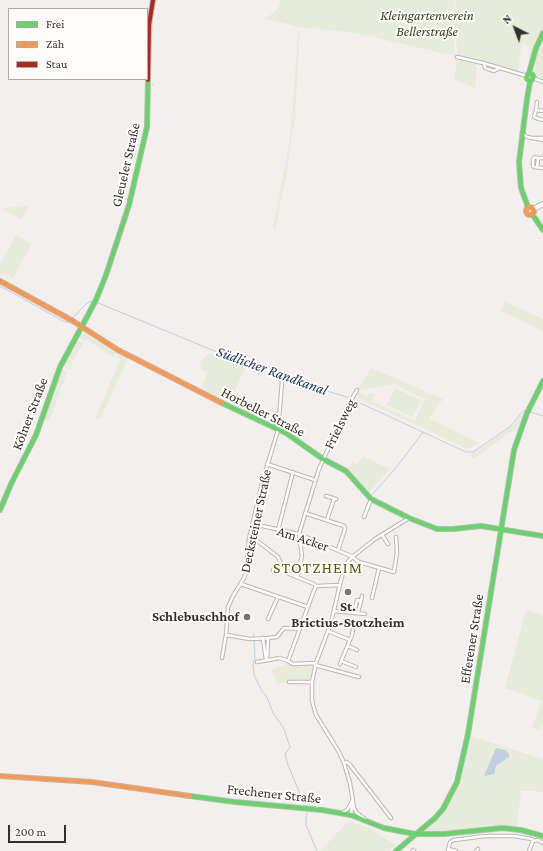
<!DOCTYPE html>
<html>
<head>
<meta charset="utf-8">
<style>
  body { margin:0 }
  #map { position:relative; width:543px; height:851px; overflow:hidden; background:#f2efed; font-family:"Crimson Pro",serif }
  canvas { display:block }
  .legend { position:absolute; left:8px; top:8px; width:140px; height:72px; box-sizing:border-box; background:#fffdfc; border:1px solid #adaba9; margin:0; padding:5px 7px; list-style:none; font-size:12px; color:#312f2d }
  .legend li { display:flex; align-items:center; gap:8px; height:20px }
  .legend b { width:20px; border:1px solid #adaba9 }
  .north { position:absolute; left:495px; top:8px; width:40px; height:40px; -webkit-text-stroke:3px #fffdfc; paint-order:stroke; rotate:318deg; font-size:11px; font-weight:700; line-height:16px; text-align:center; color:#312f2d }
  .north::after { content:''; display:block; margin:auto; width:14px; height:18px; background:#312f2d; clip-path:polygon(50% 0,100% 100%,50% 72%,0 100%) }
  .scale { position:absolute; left:8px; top:825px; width:58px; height:18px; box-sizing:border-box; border:2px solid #312f2d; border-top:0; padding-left:5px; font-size:12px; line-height:14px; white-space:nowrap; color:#312f2d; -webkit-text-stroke:3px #fffdfc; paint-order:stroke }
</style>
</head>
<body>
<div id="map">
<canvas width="543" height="851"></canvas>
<ul class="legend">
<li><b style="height:5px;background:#63d668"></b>Frei</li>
<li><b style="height:5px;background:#ff974d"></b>Zäh</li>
<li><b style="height:5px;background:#b3261e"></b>Stau</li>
</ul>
<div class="north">N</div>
<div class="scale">200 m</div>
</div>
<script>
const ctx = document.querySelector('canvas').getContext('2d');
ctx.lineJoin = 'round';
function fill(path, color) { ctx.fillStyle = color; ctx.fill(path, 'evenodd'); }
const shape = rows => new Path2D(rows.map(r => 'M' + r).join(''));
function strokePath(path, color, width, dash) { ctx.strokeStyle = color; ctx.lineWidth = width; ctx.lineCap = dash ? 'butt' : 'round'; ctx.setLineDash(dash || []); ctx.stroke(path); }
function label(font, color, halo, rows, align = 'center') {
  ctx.font = font + ' "Crimson Pro",serif'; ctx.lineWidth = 4; ctx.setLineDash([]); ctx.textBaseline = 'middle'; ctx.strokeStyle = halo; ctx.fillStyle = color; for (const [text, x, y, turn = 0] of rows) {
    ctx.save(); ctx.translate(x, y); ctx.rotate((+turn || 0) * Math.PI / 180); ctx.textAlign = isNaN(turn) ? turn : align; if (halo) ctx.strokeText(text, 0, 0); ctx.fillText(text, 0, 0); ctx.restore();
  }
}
const green = shape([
  [281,0,455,0,451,16,456,56,355,33,299,27,263,18,269,16,278,9],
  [456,0,543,0,543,30,534,45,528,70,527,72,530,51,526,45,522,44,517,73,484,61,458,56,453,18],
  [300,30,295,115,286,176,275,229,273,228,288,151,292,118,298,34,298,31],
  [543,36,543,79,537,74,534,63,537,47],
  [458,59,477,64,475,88,454,79],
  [29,205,22,219,19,218,1,209],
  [16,235,32,244,13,278,2,273,0,276,0,265],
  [505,302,543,319,543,331,501,311],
  [85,332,117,351,116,354,114,354,113,357,86,339,84,341,79,337],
  [78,340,83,343,69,368,71,369,71,370,63,366],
  [208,353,245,368,229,404,202,390,203,384,208,373,201,369,200,364,204,357,206,358],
  [120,354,128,358,101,418,95,419,120,360,119,359],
  [371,368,443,399,429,418,479,443,470,448,463,447,358,398,355,395,357,391,366,397,369,394,375,393,371,401,415,421,425,399,394,384,359,390,359,388],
  [61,370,63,370,69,373,67,373,49,421,44,420],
  [395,388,421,400,413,417,387,405],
  [524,412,525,413,517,432,510,432,474,459,470,457,472,454,513,426],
  [362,456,390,469,368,493,354,475,354,474,348,469,352,462,358,465],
  [526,610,543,615,543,722,540,730,532,727,542,701,505,688],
  [287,663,311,664,313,666,310,681,290,681,277,685,272,669,284,665],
  [470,736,543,759,543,793,535,791,521,791,517,827,490,827,444,833,429,833,426,831,426,828,444,810,454,793,460,779],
  [349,821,369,828,396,845,390,851,320,851]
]);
const water = shape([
  [496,748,505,750,509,754,509,757,496,766,494,774,484,776]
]);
const stream = shape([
  [0,286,65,322,70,322],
  [96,302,270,374,347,397,466,452,473,452,511,426,523,411,527,411,543,416],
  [72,319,87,303,93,301],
  [371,496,399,464,423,432],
  [253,637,254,634],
  [254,640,255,658,253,664,254,675,262,691,267,697,273,713,283,727,290,747,285,754,288,765,303,801],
  [307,813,306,819,306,825,317,851]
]);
const street = shape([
  [457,57,483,63,527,76],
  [484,64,485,68,494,71,498,69],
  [533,78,543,82],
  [536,110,537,102],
  [543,111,536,110,534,117,536,118,543,120],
  [522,133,527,137,543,140],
  [532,138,543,138],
  [538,158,543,158],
  [537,167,538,159,535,157,533,159,533,166,534,167,543,168],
  [533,208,543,203],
  [534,210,543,205],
  [267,464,315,480],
  [326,496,336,499],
  [305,513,344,526,345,529,338,550],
  [364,517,371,499],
  [327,520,334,499],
  [253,524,299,534,351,556,359,562,394,572,397,552,396,537],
  [278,530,293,472],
  [251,533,255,539,278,557,284,570,287,573,314,584,316,586],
  [382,535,388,544],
  [273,570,279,572,284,570],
  [297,577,302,556,299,534,319,469,347,407,357,390],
  [241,584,308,607],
  [316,586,339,585],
  [372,598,379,568],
  [334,611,365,614],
  [354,612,357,600,361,601],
  [358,613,362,596],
  [268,619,278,597],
  [328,631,350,640],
  [226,635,250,639,268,638,277,637,284,628,300,629],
  [263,638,266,660],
  [348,646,357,650],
  [222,658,226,635,228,607,233,596,244,578,246,573,249,539,262,483,278,430,282,381],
  [267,660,268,638],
  [341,661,356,667],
  [257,662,280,658,288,661],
  [316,663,293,664,288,661,313,593,316,586],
  [340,664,352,635,354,624],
  [315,665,359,677],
  [289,682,312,682],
  [344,763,347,762,350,765,391,818],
  [342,813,348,809,352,801],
  [351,815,352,805],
  [366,820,356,812,354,808,350,783,344,763,339,752,316,715,312,701,312,682,316,663,331,623,341,580,346,564,352,557,375,539,409,518],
  [448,849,456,851],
  [413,850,414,851],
  [448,851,450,842,454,840,485,836,514,836,532,839,533,841,538,840,543,843],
  [476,851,478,849],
  [529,851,533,841]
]);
const fast = shape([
  [529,73,536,48,543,33],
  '526.5 77a3.5 3.5 0 1 1 7 0a3.5 3.5 0 1 1-7 0Z',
  [528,207,521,188,519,162,527,99,530,82,532,80],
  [532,214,543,230],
  [222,403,286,433,323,459,346,471,371,499,409,518,437,529,453,529,481,526,543,536],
  [0,510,11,484,36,435,60,367,96,300,106,275,129,205,147,127,148,80],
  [190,796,235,802,322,810,351,815,384,828,415,834,444,834,502,828,521,830,543,836],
  [396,851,435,818,443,809,457,782,468,734,514,450,527,413,543,381]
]);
const slow = shape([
  '526 211a4 4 0 1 1 8 0a4 4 0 1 1-8 0Z',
  [0,281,73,321,118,350,222,403],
  [0,776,92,782,190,796]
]);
const jam = shape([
  [148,80,149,25,153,0]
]);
const markers = [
  [348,592,4,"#757270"],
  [247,617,4,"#757270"]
];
const parkNames = [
  ["Kleingartenverein",427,16],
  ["Bellerstraße",427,32]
];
const streetNames = [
  ["Gleueler Straße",126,165,-77],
  ["Horbeller Straße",263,412,27],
  ["Kölner Straße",30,414,-69],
  ["Frielsweg",340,424,-64],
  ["Decksteiner Straße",256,521,-78],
  ["Am Acker",303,539,18],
  ["Efferener Straße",472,639,-81],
  ["Frechener Straße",274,794,6]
];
const poiNames = [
  ["St.",348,607],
  ["Brictius-Stotzheim",348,623],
  ["Schlebuschhof",239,617,"right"]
];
const waterNames = [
  ["Südlicher Randkanal",272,371,20]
];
const quarterNames = [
  ["STOTZHEIM",318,568]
];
fill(green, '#e6ebdc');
fill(water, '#c2cfe0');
strokePath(stream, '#c2cfe0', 1);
strokePath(street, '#bab7b5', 4.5);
strokePath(fast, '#bab7b5', 6);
strokePath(slow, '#bab7b5', 6);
strokePath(jam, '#bab7b5', 6);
strokePath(street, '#fdfdfc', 2.5);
strokePath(fast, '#63d668', 4);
strokePath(slow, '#ff974d', 4);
strokePath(jam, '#b3261e', 4);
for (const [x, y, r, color] of markers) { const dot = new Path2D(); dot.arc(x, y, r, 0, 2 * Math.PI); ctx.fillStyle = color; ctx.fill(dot); strokePath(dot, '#fffdfc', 1.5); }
label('italic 14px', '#344518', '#fffdfc', parkNames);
label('14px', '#312f2d', '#fffdfc', streetNames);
label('bold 14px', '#312f2d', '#fffdfc', poiNames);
label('italic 15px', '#153355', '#fffdfc', waterNames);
ctx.letterSpacing = '1px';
label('16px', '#595b01', '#fffdfc', quarterNames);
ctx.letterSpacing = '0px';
</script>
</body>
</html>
